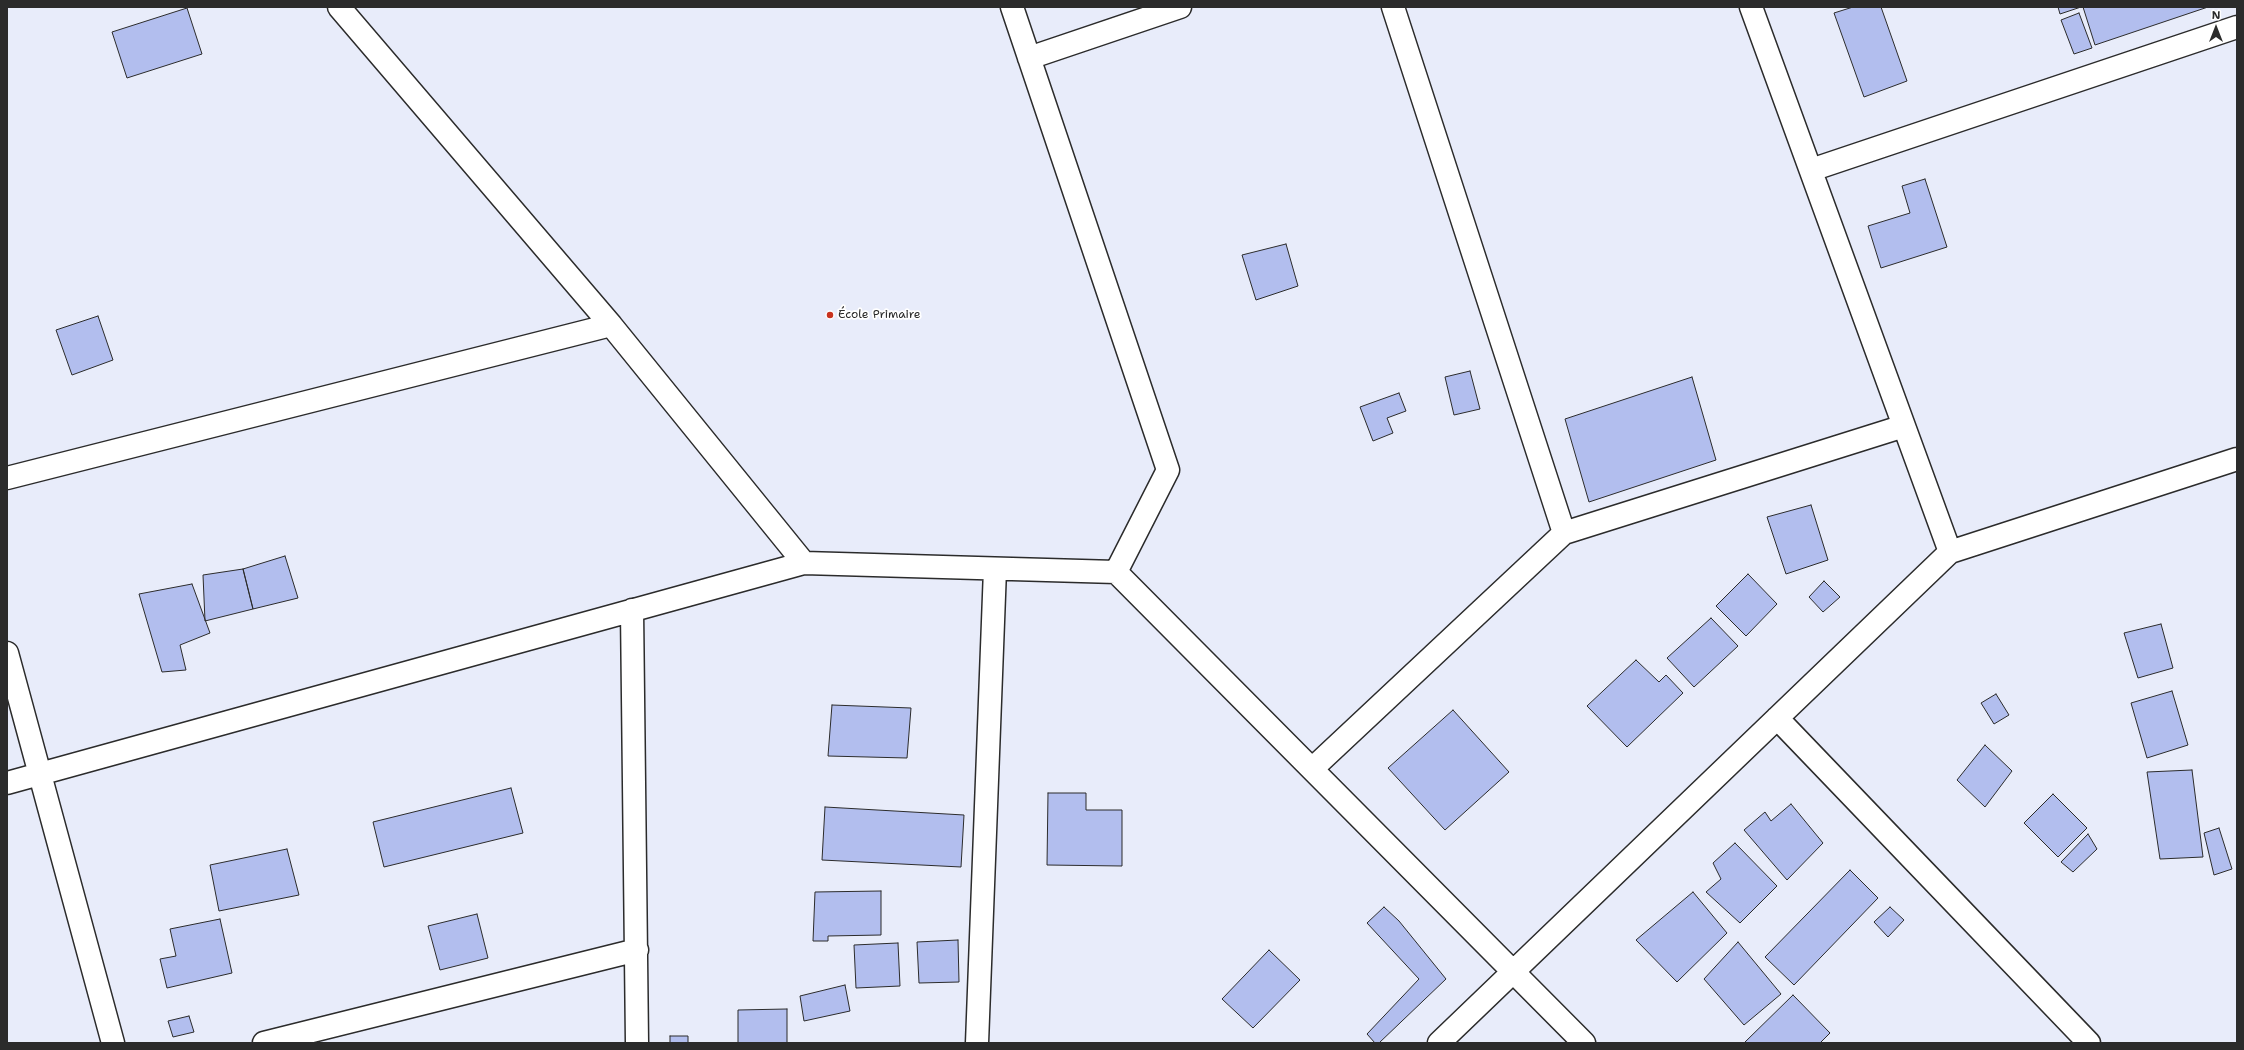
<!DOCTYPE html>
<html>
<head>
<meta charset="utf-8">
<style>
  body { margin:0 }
  #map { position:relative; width:2244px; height:1050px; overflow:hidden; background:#e8ecfa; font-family:"Shantell Sans",sans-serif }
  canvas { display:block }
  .frame { position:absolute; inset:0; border:8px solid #2b2b2b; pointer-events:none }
  .north { position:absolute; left:2196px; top:8px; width:40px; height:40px; -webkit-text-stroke:3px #fff; paint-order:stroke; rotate:0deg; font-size:11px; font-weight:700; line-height:16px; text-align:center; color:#2b2b2b }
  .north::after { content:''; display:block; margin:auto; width:14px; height:18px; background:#2b2b2b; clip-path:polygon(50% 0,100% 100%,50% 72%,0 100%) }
</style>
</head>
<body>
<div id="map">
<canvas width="2244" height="1050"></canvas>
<div class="frame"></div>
<div class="north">N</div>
</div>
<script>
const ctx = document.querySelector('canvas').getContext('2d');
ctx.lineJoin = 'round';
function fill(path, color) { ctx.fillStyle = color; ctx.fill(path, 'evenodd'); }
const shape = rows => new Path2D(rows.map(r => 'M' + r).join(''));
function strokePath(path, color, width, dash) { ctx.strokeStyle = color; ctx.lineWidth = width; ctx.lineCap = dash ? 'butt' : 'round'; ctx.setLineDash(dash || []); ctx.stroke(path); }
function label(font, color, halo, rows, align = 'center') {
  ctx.font = font + ' "Shantell Sans",sans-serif'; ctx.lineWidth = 3.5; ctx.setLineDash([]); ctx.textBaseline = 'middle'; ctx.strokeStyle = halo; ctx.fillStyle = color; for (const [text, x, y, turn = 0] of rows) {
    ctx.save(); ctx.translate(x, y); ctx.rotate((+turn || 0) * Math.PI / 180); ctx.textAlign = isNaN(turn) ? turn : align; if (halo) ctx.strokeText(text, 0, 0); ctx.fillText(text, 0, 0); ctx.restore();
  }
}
const building = shape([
  [1853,7,1881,7,1907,81,1864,97,1834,13,1853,7],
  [2058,7,2081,7,2060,14,2058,7],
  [2083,7,2208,7,2095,45,2083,7],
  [187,8,202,54,127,78,112,32,187,8],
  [2079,13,2092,48,2074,54,2061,20,2079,13],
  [1925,179,1947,247,1881,268,1868,226,1910,213,1902,186,1925,179],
  [1286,244,1298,286,1256,300,1242,255,1286,244],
  [98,316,113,360,72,375,56,330,98,316],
  [1470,371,1480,409,1454,415,1445,377,1470,371],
  [1692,377,1716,460,1589,502,1565,419,1692,377],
  [1399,393,1406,411,1387,418,1393,433,1373,441,1360,407,1399,393],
  [1811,505,1828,560,1786,574,1767,517,1811,505],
  [285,556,298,598,253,609,243,569,285,556],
  [243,569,253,609,205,621,203,575,243,569],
  [1748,574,1777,604,1746,636,1716,606,1748,574],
  [1824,581,1840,597,1823,612,1809,597,1824,581],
  [192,584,210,633,180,645,186,670,162,672,139,594,192,584],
  [1711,618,1738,646,1694,687,1667,658,1711,618],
  [2161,624,2173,668,2138,678,2124,633,2161,624],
  [1636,660,1659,682,1666,675,1683,693,1627,747,1587,706,1636,660],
  [2172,691,2188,745,2147,758,2131,703,2172,691],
  [1996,694,2009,715,1994,724,1981,703,1996,694],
  [832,705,911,708,907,758,828,756,832,705],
  [1453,710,1509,772,1445,830,1388,768,1453,710],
  [1985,745,2012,771,1985,807,1957,780,1985,745],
  [2192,770,2203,857,2160,859,2147,772,2192,770],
  [511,788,523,833,384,867,373,822,511,788],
  [1048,793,1086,793,1086,810,1122,810,1122,866,1047,865,1048,793],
  [2053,794,2087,828,2058,857,2024,823,2053,794],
  [1791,804,1823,843,1787,880,1744,830,1765,812,1771,821,1791,804],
  [825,807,964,815,961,867,822,860,825,807],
  [2219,828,2232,869,2214,875,2204,833,2219,828],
  [2088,834,2097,849,2073,872,2061,862,2088,834],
  [1735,843,1777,886,1740,923,1706,892,1721,879,1713,863,1735,843],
  [287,849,299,895,219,911,210,865,287,849],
  [1850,870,1878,898,1794,985,1765,957,1850,870],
  [881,891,881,935,828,936,828,941,813,941,815,892,881,891],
  [1693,892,1727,933,1677,982,1636,940,1693,892],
  [1384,907,1399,921,1446,979,1379,1043,1375,1043,1367,1034,1419,979,1367,923,1384,907],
  [1890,907,1904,920,1888,937,1874,922,1890,907],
  [477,914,488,958,440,970,428,926,477,914],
  [220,919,232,973,167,988,160,959,176,956,170,929,220,919],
  [958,940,959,982,919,983,917,942,958,940],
  [1738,942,1781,994,1744,1025,1704,979,1738,942],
  [898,943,900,986,856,988,854,945,898,943],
  [1269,950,1300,980,1253,1028,1222,999,1269,950],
  [845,985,850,1011,804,1021,800,996,845,985],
  [1793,995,1830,1033,1820,1043,1744,1043,1793,995],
  [787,1009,787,1043,738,1043,738,1010,787,1009],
  [189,1016,194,1032,173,1037,168,1021,189,1016],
  [670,1036,688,1036,688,1043,670,1043,670,1036]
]);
const minor = shape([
  [339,7,611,325,804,563,1116,572,1584,1043],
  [1012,7,1168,470,1116,572],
  [1393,7,1564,533],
  [1751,7,1950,552],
  [1029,58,1180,7],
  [1811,170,2237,27],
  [7,478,611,325],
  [632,610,637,1043],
  [7,653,113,1043],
  [1777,718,2089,1043],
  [1312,769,1564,533,1904,426],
  [7,783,804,563],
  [264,1043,637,950],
  [977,1043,995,569],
  [1439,1043,1950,552,2237,459]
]);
const markers = [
  [830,315,4,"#c8321e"]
];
const poiNames = [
  ["École Primaire",838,315]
];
fill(building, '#b2beee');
strokePath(building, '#2b2b2b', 1);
strokePath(minor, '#2b2b2b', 25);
strokePath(minor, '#fff', 22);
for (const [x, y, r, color] of markers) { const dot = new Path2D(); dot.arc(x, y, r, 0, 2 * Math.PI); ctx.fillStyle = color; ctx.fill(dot); strokePath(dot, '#fff', 1.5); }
label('12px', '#2b2b2b', '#fff', poiNames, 'left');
</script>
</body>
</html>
